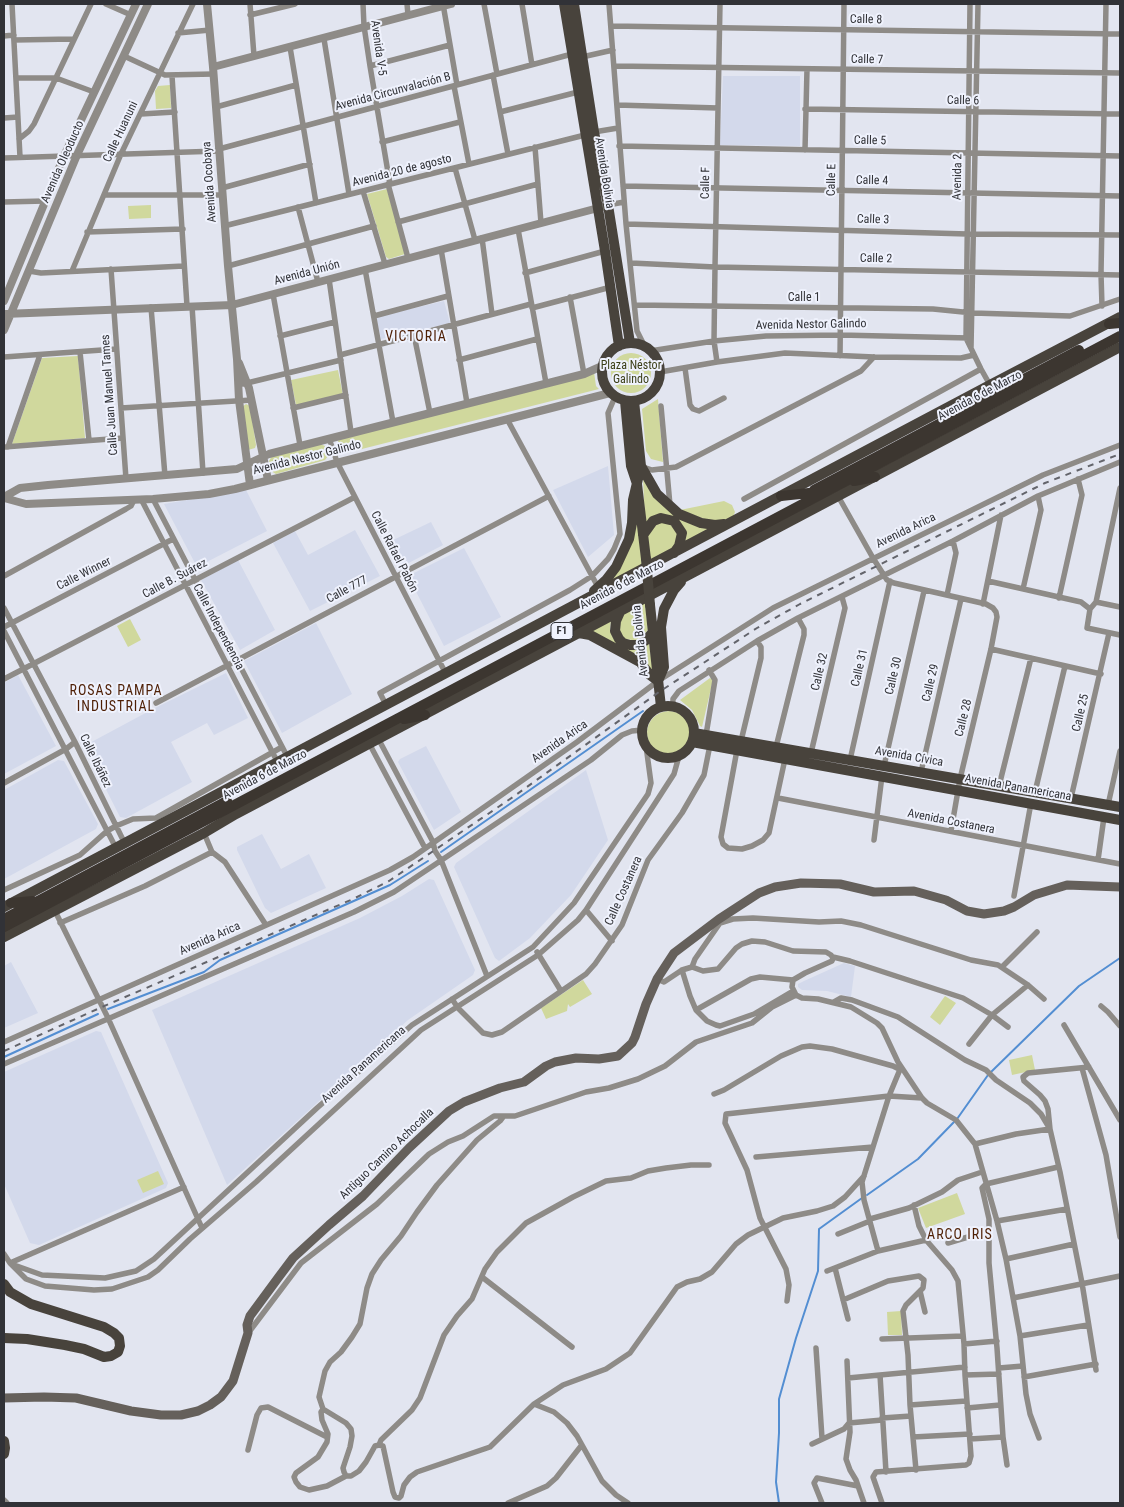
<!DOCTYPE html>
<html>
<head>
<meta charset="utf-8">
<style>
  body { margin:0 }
  #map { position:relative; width:1124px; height:1507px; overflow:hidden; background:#e2e5f0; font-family:"Roboto Condensed",sans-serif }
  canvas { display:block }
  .frame { position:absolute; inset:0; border:5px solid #313237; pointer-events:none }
</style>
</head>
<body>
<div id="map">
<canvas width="1124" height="1507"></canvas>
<div class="frame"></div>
</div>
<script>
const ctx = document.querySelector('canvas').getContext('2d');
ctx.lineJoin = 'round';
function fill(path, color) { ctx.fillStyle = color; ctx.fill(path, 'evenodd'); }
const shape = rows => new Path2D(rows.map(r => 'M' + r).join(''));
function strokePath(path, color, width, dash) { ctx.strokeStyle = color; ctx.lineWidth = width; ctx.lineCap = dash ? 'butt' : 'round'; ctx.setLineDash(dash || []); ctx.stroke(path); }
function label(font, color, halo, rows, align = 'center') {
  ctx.font = font + ' "Roboto Condensed",sans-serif'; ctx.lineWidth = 4; ctx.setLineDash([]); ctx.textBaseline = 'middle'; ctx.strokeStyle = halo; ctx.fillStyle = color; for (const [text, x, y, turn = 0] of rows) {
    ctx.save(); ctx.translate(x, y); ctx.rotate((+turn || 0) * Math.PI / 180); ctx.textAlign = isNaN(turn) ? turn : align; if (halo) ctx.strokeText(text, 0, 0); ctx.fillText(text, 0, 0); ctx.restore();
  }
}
const built = shape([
  [723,76,800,76,800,146,720,145],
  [444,301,450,323,381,339,376,317],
  [608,466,614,535,588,557,553,490],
  [246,490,267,531,197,567,164,504],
  [431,522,443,545,401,567,389,542],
  [355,530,380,576,310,611,273,543,295,531,308,555],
  [464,548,501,617,444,646,408,576],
  [238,560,275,630,240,650,201,580],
  [316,623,352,694,282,733,244,661],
  [226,673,248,718,214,735,207,723,171,742,192,782,126,818,120,817,84,746,153,709],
  [18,675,56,746,4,774,4,683],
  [426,746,461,812,434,830,398,762,400,759],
  [58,760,64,761,98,824,96,829,4,879,4,790],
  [586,770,608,840,571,895,530,938,499,961,495,958,454,867,456,863],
  [262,834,281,869,309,854,326,888,271,913,265,908,237,850,237,847],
  [429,879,434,880,475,970,473,975,408,1020,227,1185,152,1010,360,918,402,896],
  [11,962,38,1013,4,1028,4,966],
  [844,963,855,966,851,997,827,991,802,990,798,987,798,984,804,981],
  [96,1031,101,1032,168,1183,166,1188,39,1245,30,1243,4,1184,4,1072]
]);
const green = shape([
  [170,85,171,108,156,109,155,91,158,86],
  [387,189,405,254,389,259,386,257,367,194],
  [151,205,151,218,129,219,128,206],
  '611 373a20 20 0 1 1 40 0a20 20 0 1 1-40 0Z',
  [78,356,85,438,12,444,42,358],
  [338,370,343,395,296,405,291,380],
  [594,372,596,386,599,389,346,453,342,452,338,441,341,437],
  [658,399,663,462,651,459,646,451,642,409],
  [246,404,250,406,256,445,255,448,248,450,242,407],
  [320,444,325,446,329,455,325,460,276,474,271,471,269,461,272,456],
  [643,478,654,496,715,528,683,543,675,518,645,524],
  [724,501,732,505,735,512,733,517,725,520,707,520,680,510],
  [637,511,642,566,603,586],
  [667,521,678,532,674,548,650,563,647,537,652,525],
  [645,602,648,630,638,641,625,639,620,636,618,622,622,615],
  [130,619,141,640,128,647,117,626],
  [611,620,610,629,612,636,616,642,649,642,653,672,643,659,590,632],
  [710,678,713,680,702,727,700,726,692,710,680,700],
  '647 733a22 22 0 1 1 44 0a22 22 0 1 1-44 0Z',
  [583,980,592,994,570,1007,568,1004,567,1011,546,1019,541,1008],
  [945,996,956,1003,940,1025,930,1017],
  [1032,1055,1035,1070,1012,1075,1009,1060],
  [158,1171,164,1184,143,1193,137,1180],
  [957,1193,965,1214,926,1228,918,1208],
  [901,1311,902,1335,888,1335,887,1312]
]);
const stream = shape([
  [441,852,643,711],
  [108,1009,204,972,220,960,390,885,428,861],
  [4,1057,98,1014],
  [991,1072,1079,986,1120,958],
  [957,1119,988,1075],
  [867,1195,918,1159,954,1122],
  [779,1503,776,1482,779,1433,779,1399,796,1338,818,1271,819,1229,862,1198]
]);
const minor = shape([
  [12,4,20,157],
  [106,4,131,15],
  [250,4,254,56],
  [363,4,364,26,370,66,390,184],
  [407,4,408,15],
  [443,4,457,85],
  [484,4,497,74],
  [522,4,532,65],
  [609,4,626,224,637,331,645,347],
  [970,4,966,338,981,369,990,385,999,395],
  [250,15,295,4],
  [611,26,1120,34],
  [178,33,210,30],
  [4,36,14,35],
  [324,39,349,194],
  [14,40,74,39],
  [290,47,316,203],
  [124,56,165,75,214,74],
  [582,57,613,50],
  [370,66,450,45],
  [614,66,1120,73],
  [493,75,508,154],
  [172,76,187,306],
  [16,78,56,78,94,92],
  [454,86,469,164],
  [617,105,718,108],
  [216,107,296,85],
  [805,109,1120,114],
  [500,112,578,92],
  [141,114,175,112],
  [4,118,18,117],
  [594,132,618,128],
  [19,139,29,131,34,124,91,4],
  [382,142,460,122],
  [619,146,1120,156],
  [535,147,541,223],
  [219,149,572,54],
  [805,150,807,69],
  [4,158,219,151],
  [455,168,475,240],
  [388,184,408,258],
  [623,186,1120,196],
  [222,188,310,164],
  [363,191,385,264],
  [104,195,222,195],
  [4,202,45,201],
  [608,205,624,202],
  [298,207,318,282],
  [398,222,538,184],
  [626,224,967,234,1120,235],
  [224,226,585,135],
  [518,229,546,383],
  [87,232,183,229],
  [482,238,492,314],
  [441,249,467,403],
  [631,263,715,267,1120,275],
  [228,266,374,226],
  [111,269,126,479],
  [365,269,393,422],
  [29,271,41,273,184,266],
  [72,271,121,154,193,4],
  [525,273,605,251],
  [329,279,351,432],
  [273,294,300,445],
  [570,297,584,374],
  [635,305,933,309,973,313,1070,316,1120,299],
  [192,306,203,473],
  [1102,306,1101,274,1106,4],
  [151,307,165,476],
  [532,308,611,287],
  [374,316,448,296],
  [414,335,430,413],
  [280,336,335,322],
  [971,348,978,4],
  [650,351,714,341,766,336,840,335,969,338],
  [80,352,89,440],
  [340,355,531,304],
  [840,356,844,4],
  [4,357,116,349],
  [459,360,537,339],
  [717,362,714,341,715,267,720,4],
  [685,368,690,405,693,409,699,411,724,398],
  [660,372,717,362,785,353,874,357,961,358,974,355],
  [243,384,341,360],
  [661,406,670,505],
  [121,408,252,400],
  [293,408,346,395],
  [507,419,598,587],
  [329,438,337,462,446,674],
  [4,447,123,438],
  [8,447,40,355],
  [643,467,652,470,676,467,861,371,874,357],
  [838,496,873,558,887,580,894,583,986,604,993,608,996,612,997,617,991,649,960,779,951,831],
  [141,499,278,763],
  [153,499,288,758],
  [744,499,981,369],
  [4,576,126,509,131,506,134,500],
  [988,581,1081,602,1090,609],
  [1023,589,1041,510,1038,496],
  [947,595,956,553,953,541],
  [1059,598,1082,495,1078,479],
  [1096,602,1120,488],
  [983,604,1001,515],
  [1120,607,1096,602,1090,609,1087,628,1120,635],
  [4,608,75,742,125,844],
  [4,627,173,539],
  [4,631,116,848],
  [991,649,1101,674],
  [4,679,355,497],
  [156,703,549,496],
  [386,705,380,693,570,590,592,576,608,559,614,549,620,534,608,413,615,397],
  [673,706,673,699,679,691,757,641,798,618,953,541,1038,496,1120,462],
  [706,735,715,680,709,670],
  [379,740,433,842,435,851,441,860,487,976],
  [741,741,761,658,761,647,757,641],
  [370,745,425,848],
  [776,747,804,635,804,629,798,618],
  [737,750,721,837,723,844,728,848,742,849,752,846,763,840,769,833,785,759],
  [811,753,845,608,842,597],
  [850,760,890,581],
  [884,766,924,591],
  [921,772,961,599],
  [4,783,66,749,75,742],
  [999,786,1031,658],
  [1035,792,1065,666],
  [778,798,1120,864],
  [1071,798,1109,633],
  [1108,805,1120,751],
  [204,833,212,852,225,862,266,925],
  [874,840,882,776],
  [1098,860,1104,817],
  [4,890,80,855,107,831,116,826,133,819,156,818,282,747],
  [1014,896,1031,803],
  [586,910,612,941],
  [55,911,108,1018,202,1228],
  [60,923,145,886,212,852],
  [720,923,733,919,753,918,819,922,841,921,861,925,971,960,998,965,1028,985,1044,999],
  [537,952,561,991],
  [833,957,850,961,963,998,992,1015,1008,1027],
  [692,967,695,959,720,923,719,921],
  [1002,967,1037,932],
  [682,970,690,996,696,1010,707,1021,716,1025,720,1026,754,1014,793,991],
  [657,979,664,982,682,970,692,967,703,971,718,969,736,948,742,944,752,941,765,942,793,951,826,952,831,955,833,958,832,961,805,973,793,980,792,987,796,995,802,998,818,999,851,1007,877,1023,882,1028,898,1062,922,1098,927,1103,956,1120,975,1144,997,1221,1006,1259,1020,1336,1026,1394,1030,1414,1039,1438],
  [452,999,458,1008,483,1033,492,1035,502,1032,586,974,595,964,622,925,648,860,682,813,704,775,710,745],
  [834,1002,841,998,852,1000,898,1017,965,1060,986,1070,996,1080,1030,1103,1041,1114,1050,1129,1060,1172,1082,1283,1096,1370],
  [1101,1006,1108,1012,1120,1026],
  [696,1010,751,979,760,977,793,980],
  [1064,1025,1120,1120],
  [4,1042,390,870,413,857,577,742,658,681,773,608,1043,475,1120,445],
  [969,1044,992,1015,1028,985],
  [4,1064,354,912,394,892,591,760,622,735,632,731,642,730],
  [1082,1068,1106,1155,1120,1237],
  [714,1094,724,1090,781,1056,802,1047,810,1046,832,1049,893,1066,899,1069],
  [503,1117,500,1121,477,1140,437,1185,417,1212,401,1236,381,1260,372,1274,367,1288,360,1324,352,1337,341,1352,330,1362,325,1371,319,1397,323,1409,346,1423,351,1429,352,1436,350,1447,343,1468,344,1472,346,1476,351,1476,359,1471,366,1462,375,1446,379,1445,383,1446,393,1492,395,1497,399,1498,401,1496,404,1485,410,1477,417,1472,490,1447,534,1404,563,1385,606,1369,630,1353,677,1287,687,1282,700,1279,712,1272,736,1244,748,1235,783,1218,817,1211,833,1206,845,1197,864,1176],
  [975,1144,1016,1134,1050,1129,1048,1109,1045,1101,1040,1095,1024,1081,1023,1077,1028,1073,1089,1067],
  [756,1157,873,1147],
  [870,1219,909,1208,942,1192,958,1180,982,1172],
  [997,1221,1067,1209],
  [838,1234,870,1221],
  [948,1243,988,1231],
  [878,1251,864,1200,862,1182,889,1096,901,1067],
  [4,1254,10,1263,26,1279,45,1286,94,1290,112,1289,148,1277,158,1270,190,1239,256,1182,421,1030,538,955,578,920,586,910,674,774,679,756],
  [1006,1259,1074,1244],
  [10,1263,184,1187],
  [14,1265,42,1275,105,1278,136,1271,154,1259,317,1108,412,1025,533,947,574,903,648,794,651,783,646,746],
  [835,1268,848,1319],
  [827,1271,878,1251,926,1240],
  [482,1277,572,1347],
  [920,1291,925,1312],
  [1013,1298,1120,1276],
  [843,1300,888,1281,919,1276,924,1280,923,1288,906,1305,903,1311,908,1355,910,1405,916,1470],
  [787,1301,789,1285,786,1269,760,1218,747,1170,725,1123,726,1114,889,1096,922,1098],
  [249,1332,301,1263,377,1204,429,1154,448,1142,463,1136,494,1116,515,1116,586,1092,609,1088,638,1079,665,1066,696,1042,752,1023,772,1007,796,995],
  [1020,1336,1088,1325],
  [882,1339,963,1336],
  [964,1344,997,1341],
  [816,1348,822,1438],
  [847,1361,850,1432,846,1459,850,1470,856,1480,864,1503],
  [999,1368,1023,1366],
  [880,1375,886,1472],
  [965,1375,999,1374],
  [1024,1377,1096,1364],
  [848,1378,965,1367],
  [534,1404,554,1412,567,1423,577,1436,602,1481,616,1495,628,1503],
  [910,1405,966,1401],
  [967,1408,1000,1405],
  [323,1409,321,1412,322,1420,328,1434,327,1442,318,1457,296,1473,294,1477,296,1482,300,1487,309,1490,327,1486,346,1476],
  [882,1418,911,1416],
  [913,1437,970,1434],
  [970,1439,1003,1437],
  [812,1444,844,1429,849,1423,882,1420],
  [379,1445,381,1440,412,1410,420,1398,444,1335,457,1316,472,1299,485,1269,497,1252,526,1223,573,1197,606,1181,631,1178,648,1171,666,1168,691,1165,709,1165],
  [248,1450,257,1415,261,1408,268,1407,327,1437],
  [1007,1465,1003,1437,997,1348,989,1263,989,1219,982,1188,986,1184,1058,1167],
  [4,1500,7,1503],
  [508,1503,547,1486,556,1478,581,1446],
  [822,1503,814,1483,817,1478,858,1486],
  [882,1503,873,1477,876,1472,966,1465,969,1463,971,1456,965,1375,964,1344,958,1281,952,1270,926,1240,919,1226,914,1205]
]);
const tertiary = shape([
  [207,4,213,67,228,266,237,359,239,400,250,485],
  [213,67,451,4],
  [4,301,64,156,136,4],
  [4,314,232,305,602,207],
  [4,330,77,155,148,4],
  [239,363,249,388,268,480],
  [4,497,20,488,48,485,237,469,269,454,584,374,602,366],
  [4,498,26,504,153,499,209,494,235,489,610,393]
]);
const secondary = shape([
  [4,1398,44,1397,76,1398,131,1411,161,1415,181,1415,198,1411,210,1405,221,1397,233,1381,248,1333,247,1325,250,1316,278,1278,293,1258,329,1225,363,1196,409,1148,449,1111,464,1102,500,1088,524,1082,546,1066,555,1062,576,1058,599,1059,618,1056,632,1043,635,1037,646,1004,657,979,674,953,719,919,759,893,775,887,801,883,840,884,874,892,914,891,946,900,967,911,984,914,1004,911,1014,907,1034,895,1067,885,1120,887]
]);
const primary = shape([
  [564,4,605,251,619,346],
  [574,4,594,132,608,205,630,343],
  '602 372a29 29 0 1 1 58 0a29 29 0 1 1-58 0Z',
  [625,401,631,466,637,484,646,559],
  [641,466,657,494,679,514,701,523,715,525,724,524],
  [643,535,653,521,661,518,674,521,682,533,679,546,674,553],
  [594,591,606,580,616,567,629,539,632,523,633,500,641,466,634,401],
  [650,605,661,707],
  [620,612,616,621,615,631,619,639,623,643,630,645,638,645,645,641,653,632],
  [579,633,590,635,640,662,650,675,658,681],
  [658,681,664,667,661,627,664,609,674,590,681,582],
  '642 732a26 26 0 1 1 52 0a26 26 0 1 1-52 0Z',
  [694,733,1120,807],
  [692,742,1120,820],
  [4,907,990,385,1120,317],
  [4,937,204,833,236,814,1120,347],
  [4,1284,10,1292,31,1304,104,1327,114,1333,119,1338,120,1346,118,1352,111,1356,104,1357,84,1349,65,1345,27,1339,4,1338],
  [4,1441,5,1448,4,1454]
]);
const trunk = shape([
  [1109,324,1120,323],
  [854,481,875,477],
  [814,490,1079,350],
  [781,496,809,493],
  [404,719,425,715],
  [11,903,33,901],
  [4,919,227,801],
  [4,927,1120,336]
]);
const rail = shape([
  [4,1051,102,1007,353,899,389,881,513,797,659,692,757,628,800,604,1045,483,1120,454]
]);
const primaryBridge = shape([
  [646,559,650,605]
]);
const shields = [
  [562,631,22]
];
const shieldNames = [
  ["F1",562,631]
];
const streetNames = [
  ["Calle 8",866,20,1],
  ["Avenida V-5",378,48,82],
  ["Calle 7",867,60,1],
  ["Avenida Circunvalación B",393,92,-15],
  ["Calle 6",963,101,1],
  ["Calle Huanuni",121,132,-65],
  ["Calle 5",870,141,1],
  ["Avenida Oleoducto",63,162,-66],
  ["Avenida 20 de agosto",402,171,-14],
  ["Avenida Bolivia",604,173,81],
  ["Avenida 2",958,177,-89],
  ["Calle E",832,180,-89],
  ["Calle 4",872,181,1],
  ["Avenida Ocobaya",210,182,-94],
  ["Calle F",706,183,-89],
  ["Calle 3",873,220,2],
  ["Calle 2",876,259,1],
  ["Avenida Unión",307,273,-15],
  ["Calle 1",804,298],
  ["Avenida Nestor Galindo",811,325,-1],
  ["Calle Juan Manuel Tames",110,395,-94],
  ["Avenida 6 de Marzo",980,396,-28],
  ["Avenida Nestor Galindo",307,458,-14],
  ["Avenida Arica",906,531,-26],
  ["Calle Rafael Pabón",394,552,63],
  ["Calle Winner",84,574,-27],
  ["Calle B. Suárez",175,579,-28],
  ["Avenida 6 de Marzo",622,585,-28],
  ["Calle 777",347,590,-28],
  ["Calle Independencia",218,627,62],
  ["Avenida Bolivia",641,641,-96],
  ["Calle 31",860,668,-77],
  ["Calle 32",820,672,-77],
  ["Calle 30",894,676,-77],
  ["Calle 29",931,683,-77],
  ["Calle 25",1081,713,-77],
  ["Calle 28",964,718,-76],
  ["Avenida Arica",560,742,-35],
  ["Avenida Cívica",909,757,10],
  ["Calle Ibáñez",95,761,64],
  ["Avenida 6 de Marzo",265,775,-28],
  ["Avenida Panamericana",1018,788,10],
  ["Avenida Costanera",951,822,11],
  ["Calle Costanera",624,891,-66],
  ["Avenida Arica",210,939,-24],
  ["Avenida Panamericana",364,1065,-42],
  ["Antiguo Camino Achocalla",387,1154,-44]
];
const parkNames = [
  ["Plaza Néstor",631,366],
  ["Galindo",631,380]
];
const neighbourhoodNames = [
  ["VICTORIA",416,337],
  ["ROSAS PAMPA",116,691],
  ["INDUSTRIAL",116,707],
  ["ARCO IRIS",960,1235]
];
fill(built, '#d3d9eb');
fill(green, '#d0d89d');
strokePath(stream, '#538ed2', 2);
strokePath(minor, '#8e8b87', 5.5);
strokePath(tertiary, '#8e8b87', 8);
strokePath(secondary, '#65605b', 9);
strokePath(primary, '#48433c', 10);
strokePath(trunk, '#3c3630', 10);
strokePath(rail, '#63646b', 2, [6, 6]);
strokePath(primaryBridge, '#48433c', 10);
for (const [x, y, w] of shields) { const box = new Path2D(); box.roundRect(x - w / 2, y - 8.5, w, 17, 4); ctx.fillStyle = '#eff2fd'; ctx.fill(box); strokePath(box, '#313237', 1); }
label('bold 11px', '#313237', null, shieldNames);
label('12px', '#313237', '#eff2fd', streetNames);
label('12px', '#3b3f17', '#eff2fd', parkNames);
ctx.letterSpacing = '1px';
label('14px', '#4e1f05', '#eff2fd', neighbourhoodNames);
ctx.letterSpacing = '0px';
</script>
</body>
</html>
